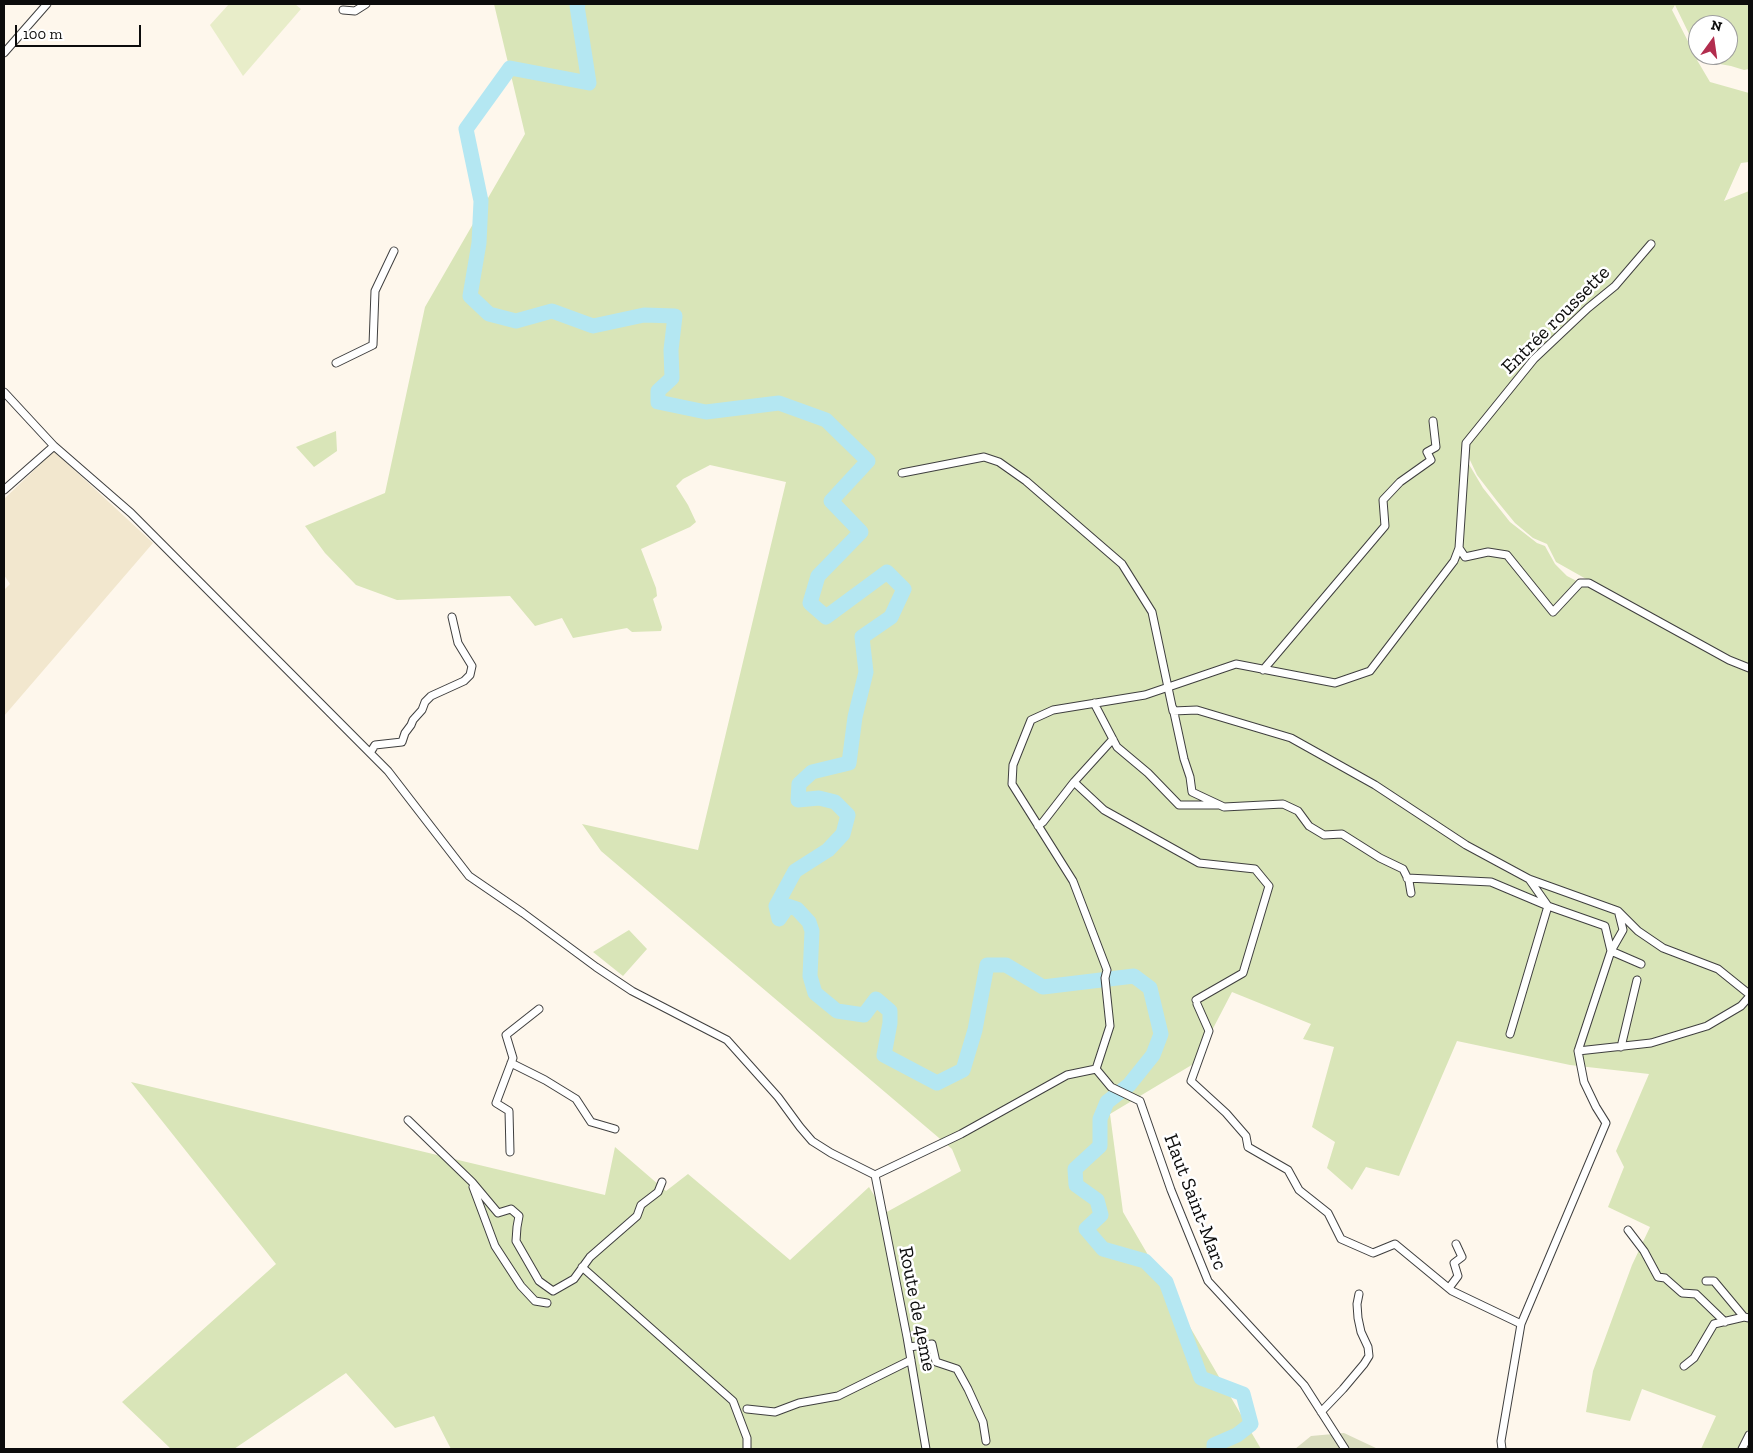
<!DOCTYPE html>
<html>
<head>
<meta charset="utf-8">
<style>
  body { margin:0 }
  #map { position:relative; width:1753px; height:1453px; overflow:hidden; background:#fef7ec; font-family:"Zilla Slab",serif }
  canvas { display:block }
  .frame { position:absolute; inset:0; border:5px solid #0c0c0c; pointer-events:none }
  .north { position:absolute; left:1688px; top:15px; width:50px; height:50px; box-sizing:border-box; background:#fff; border:1px solid #9e9e9e; border-radius:50%; rotate:14deg; font-size:14px; font-weight:700; line-height:20px; text-align:center; color:#0c0c0c }
  .north::after { content:''; display:block; margin:auto; width:18px; height:22px; background:#b22d4e; clip-path:polygon(50% 0,100% 100%,50% 72%,0 100%) }
  .scale { position:absolute; left:15px; top:25px; width:126px; height:22px; box-sizing:border-box; border:2px solid #0c0c0c; border-top:0; padding-left:6px; font-size:15px; line-height:18px; white-space:nowrap; color:#0c0c0c; -webkit-text-stroke:4px #fff; paint-order:stroke }
</style>
</head>
<body>
<div id="map">
<canvas width="1753" height="1453"></canvas>
<div class="frame"></div>
<div class="north">N</div>
<div class="scale">100 m</div>
</div>
<script>
const ctx = document.querySelector('canvas').getContext('2d');
ctx.lineJoin = 'round';
function fill(path, color) { ctx.fillStyle = color; ctx.fill(path, 'evenodd'); }
const shape = rows => new Path2D(rows.map(r => 'M' + r).join(''));
function strokePath(path, color, width, dash) { ctx.strokeStyle = color; ctx.lineWidth = width; ctx.lineCap = dash ? 'butt' : 'round'; ctx.setLineDash(dash || []); ctx.stroke(path); }
function label(font, color, halo, rows, align = 'center') {
  ctx.font = font + ' "Zilla Slab",serif'; ctx.lineWidth = 5; ctx.setLineDash([]); ctx.textBaseline = 'middle'; ctx.strokeStyle = halo; ctx.fillStyle = color; for (const [text, x, y, turn = 0] of rows) {
    ctx.save(); ctx.translate(x, y); ctx.rotate((+turn || 0) * Math.PI / 180); ctx.textAlign = isNaN(turn) ? turn : align; if (halo) ctx.strokeText(text, 0, 0); ctx.fillText(text, 0, 0); ctx.restore();
  }
}
const farmland = shape([
  [54,451,153,543,4,716,4,590,10,584,4,575,4,499]
]);
const green = shape([
  [494,4,1749,4,1749,69,1744,70,1731,66,1697,60,1710,82,1749,93,1749,162,1741,163,1724,201,1749,191,1749,666,1698,642,1556,562,1547,544,1533,538,1515,523,1497,501,1477,475,1469,458,1468,453,1467,461,1483,488,1510,522,1537,543,1545,546,1555,564,1567,576,1749,670,1749,1449,1701,1449,1716,1416,1642,1389,1630,1421,1586,1412,1593,1371,1632,1265,1650,1227,1608,1207,1624,1167,1616,1151,1649,1074,1570,1065,1457,1041,1399,1176,1366,1167,1352,1190,1327,1168,1335,1142,1312,1127,1334,1047,1303,1039,1311,1024,1232,992,1195,1063,1110,1114,1123,1212,1261,1449,451,1449,434,1416,395,1428,346,1373,234,1449,171,1449,122,1402,276,1264,131,1082,605,1195,615,1147,666,1191,688,1174,790,1260,869,1187,885,1213,961,1171,952,1149,601,851,582,824,698,850,786,482,710,465,683,479,676,486,688,505,696,522,690,527,641,549,656,588,657,596,653,599,662,627,661,631,632,632,627,628,573,638,562,618,535,626,510,596,397,600,356,585,325,553,305,526,385,493,425,307,525,134],
  [1675,5,1692,40,1695,55,1672,10],
  [1698,25,1728,25,1728,55,1698,55],
  [336,431,337,451,314,467,296,447],
  [629,930,647,949,623,976,593,952]
]);
const cemetery = shape([
  [1344,1433,1378,1449,1295,1449,1311,1436]
]);
const pitch = shape([
  [229,4,295,4,301,9,243,76,210,25]
]);
const river = shape([
  [578,4,577,6,589,83,510,68,466,129,481,201,479,243,470,296,489,314,516,321,552,311,593,326,644,315,675,316,671,350,672,378,658,391,658,402,706,412,779,403,826,420,868,461,831,501,861,532,818,576,810,603,826,617,887,572,904,589,891,617,862,637,866,672,855,717,849,763,812,772,799,784,798,800,819,798,835,802,848,815,843,834,828,850,795,871,776,906,779,919,788,906,797,909,809,922,812,931,810,976,815,993,837,1011,864,1015,876,999,890,1011,890,1023,884,1055,937,1083,963,1070,975,1030,987,965,1006,965,1043,987,1134,976,1150,988,1161,1034,1153,1055,1129,1085,1107,1102,1100,1119,1100,1146,1075,1169,1076,1185,1097,1200,1101,1215,1086,1229,1103,1249,1145,1261,1166,1282,1201,1378,1243,1394,1251,1424,1237,1435,1214,1445,1214,1449]
]);
const minor = shape([
  [343,10,355,11,366,4],
  [4,53,47,4],
  [336,363,373,345,375,291,394,251],
  [4,392,54,446,131,513,388,771,469,876,523,913,596,967,632,991,727,1040,778,1097,800,1127,812,1141,831,1153,875,1175,961,1134,1067,1075,1096,1069,1111,1087,1140,1101,1171,1190,1208,1281,1304,1385,1345,1449],
  [902,473,984,457,999,462,1026,481,1122,564,1152,612,1173,711,1197,710,1291,738,1375,785,1466,845,1529,879,1618,911,1638,931,1663,948,1718,969,1749,994],
  [4,490,54,446],
  [1459,548,1465,557,1488,552,1507,555,1553,612,1580,583,1589,583,1729,660,1749,668],
  [1263,670,1385,526,1383,500,1400,482,1431,460,1427,452,1436,447,1433,421],
  [1094,703,1117,747,1148,773,1179,805,1217,805],
  [1173,708,1184,759,1190,777,1192,792,1224,807,1283,804,1298,811,1309,826,1324,835,1342,834,1380,858,1403,869,1409,881,1411,893],
  [1113,739,1074,782,1104,810,1199,863,1255,869,1269,886,1243,973,1196,1000],
  [370,753,375,745,402,742,405,733,411,725,413,720,422,710,425,702,431,696,464,681,470,675,472,666,458,643,452,617],
  [1038,826,1043,822,1074,782],
  [1407,878,1491,882,1548,906,1605,926,1611,951,1641,964],
  [1197,1004,1209,1031,1191,1081,1226,1113,1246,1136,1248,1147,1288,1170,1299,1190,1328,1213,1341,1239,1373,1253,1395,1244,1452,1291,1521,1324],
  [1510,1034,1548,906,1529,879],
  [1621,1047,1637,980],
  [1578,1051,1651,1043,1707,1026,1741,1006,1749,997],
  [511,1063,545,1080,576,1099,591,1122,615,1129],
  [1096,1069,1110,1026,1105,978,1107,970,1073,881,1012,784,1013,765,1031,720,1053,710,1145,695,1236,664,1335,683,1370,671,1454,561,1459,548,1466,443,1534,359,1588,308,1615,286,1651,244],
  [408,1120,472,1182,498,1213,511,1209,519,1216,517,1227,516,1241,539,1281,553,1291,574,1279,590,1257,637,1216,641,1205,658,1192,662,1182],
  [510,1152,509,1111,496,1103,513,1058,506,1035,539,1009],
  [875,1175,907,1337,926,1449],
  [473,1187,495,1246,521,1286,535,1301,547,1303],
  [1628,1230,1644,1251,1658,1277,1665,1278,1682,1293,1696,1294,1725,1322],
  [582,1267,733,1401,747,1438,747,1449],
  [1706,1281,1714,1281,1744,1317],
  [1449,1288,1458,1276,1454,1263,1462,1257,1456,1244],
  [909,1347,932,1344,936,1362,957,1369,968,1389,983,1422,986,1441],
  [1684,1366,1694,1358,1714,1324,1744,1317,1749,1318],
  [747,1409,775,1412,799,1403,838,1396,911,1360],
  [1321,1412,1343,1389,1364,1364,1369,1356,1368,1347,1361,1332,1358,1318,1357,1304,1359,1294],
  [1502,1449,1501,1441,1521,1324,1606,1123,1596,1107,1584,1082,1578,1051,1611,951,1623,930,1619,914],
  [1742,1449,1749,1435]
]);
const streetNames = [
  ["Entrée roussette",1556,320,-45],
  ["Haut Saint-Marc",1195,1202,69],
  ["Route de 4eme",917,1309,79]
];
fill(farmland, '#f2e7ce');
fill(green, '#d9e5b8');
fill(cemetery, '#daddbf');
fill(pitch, '#e8edc9');
strokePath(river, '#b4e7f2', 15);
strokePath(minor, '#3f3f3f', 9);
strokePath(minor, '#fff', 7);
label('20px', '#0c0c0c', '#fff', streetNames);
</script>
</body>
</html>
